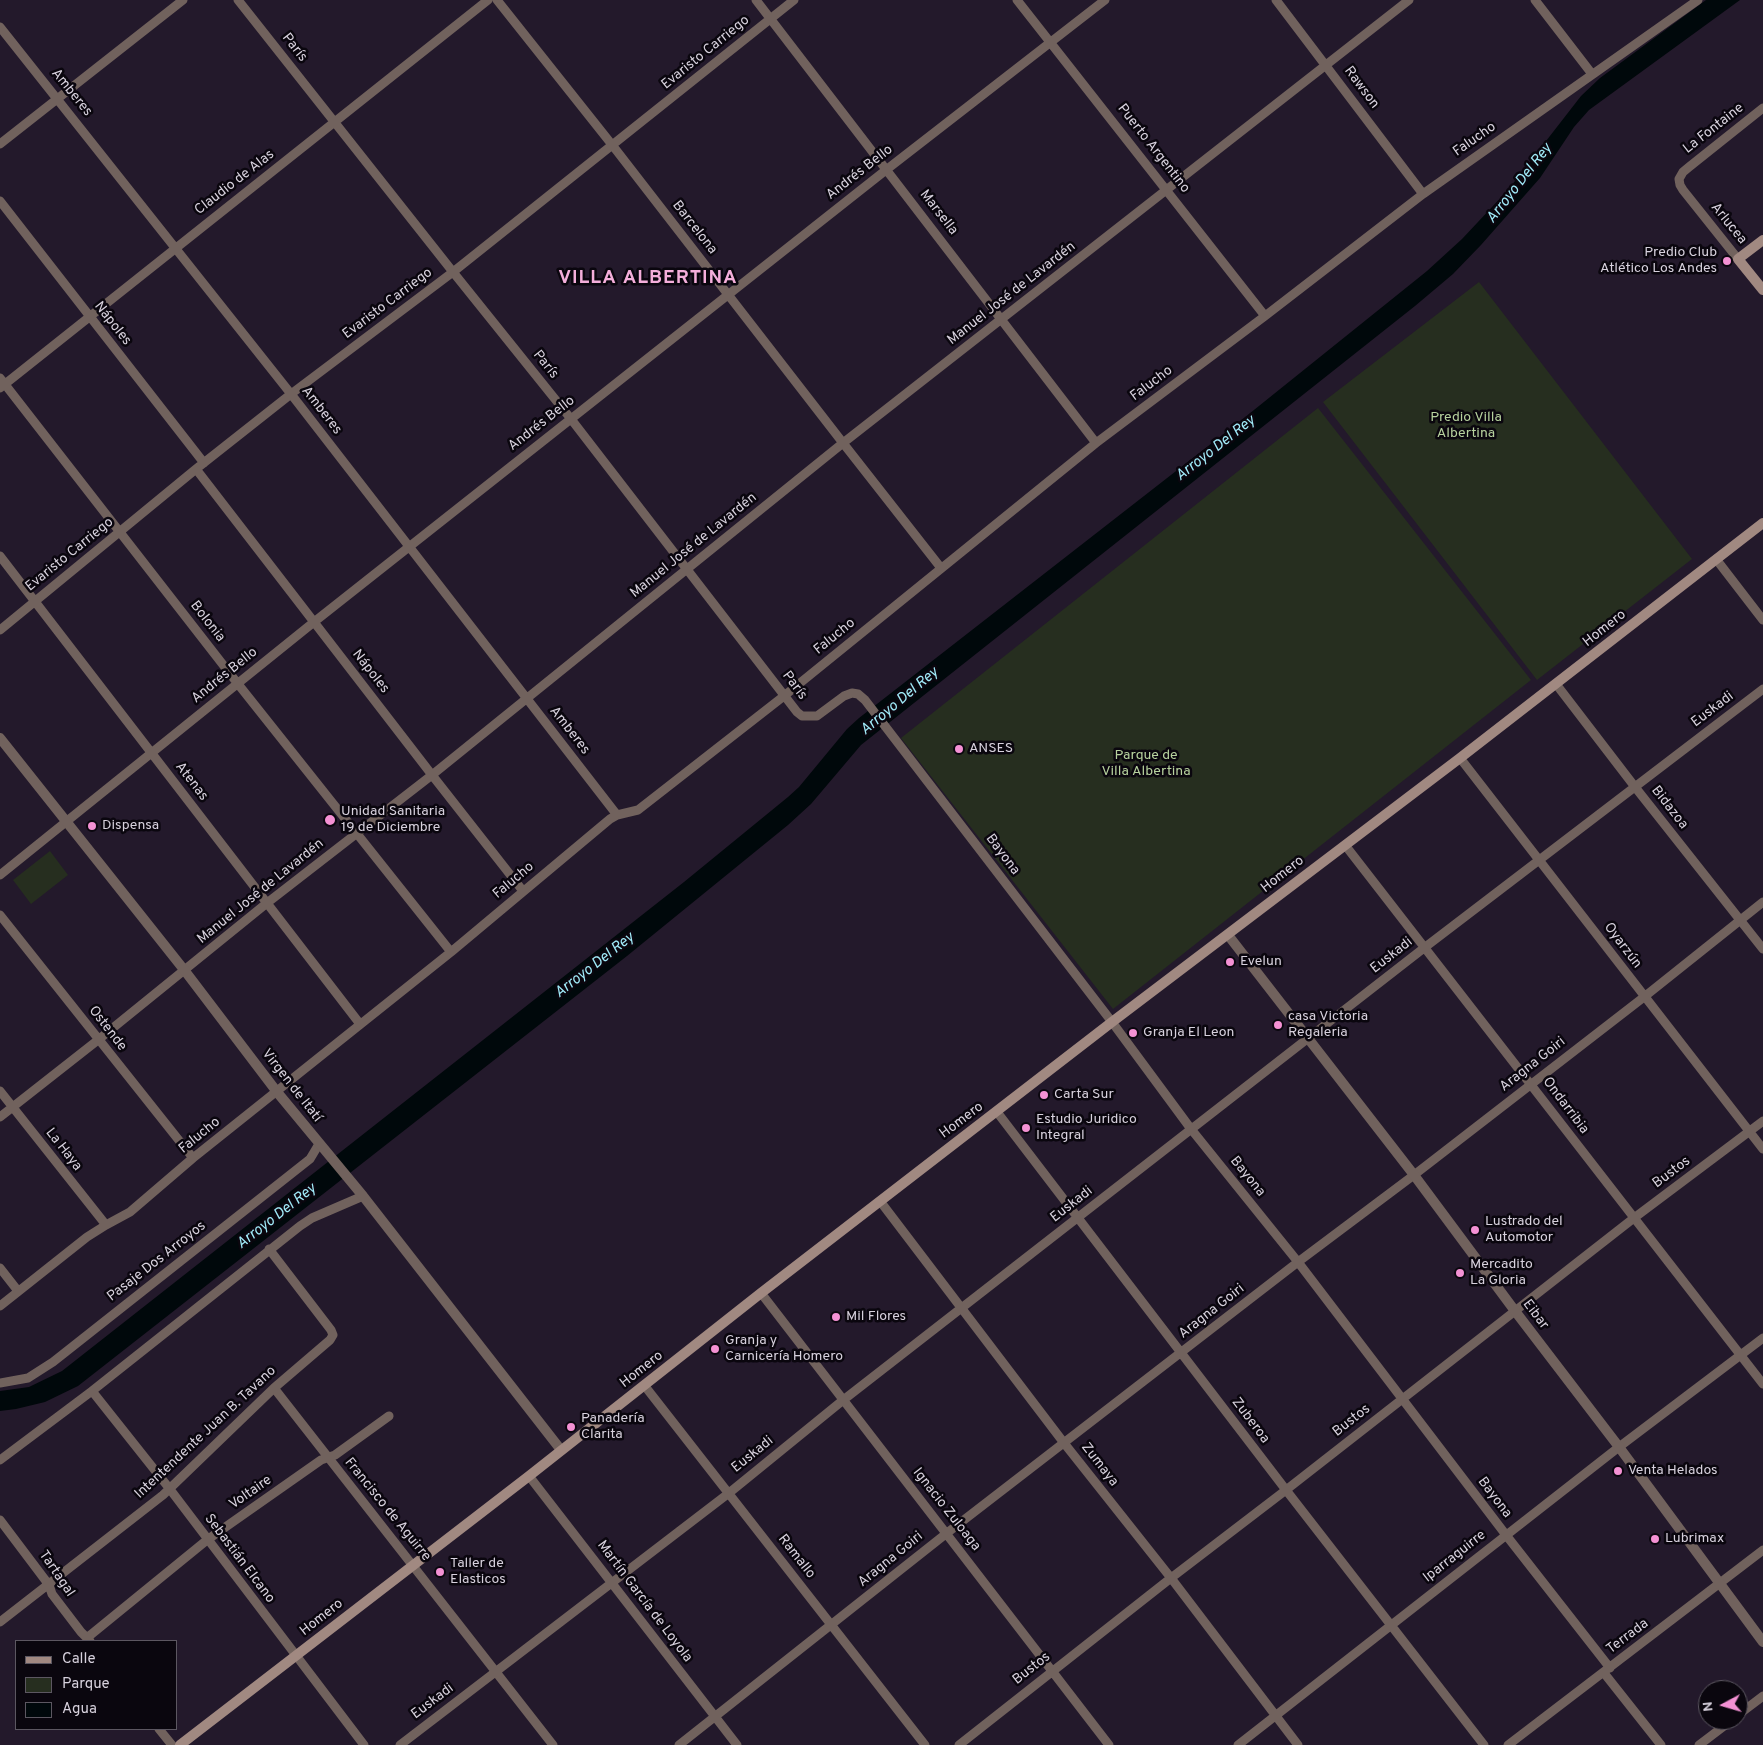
<!DOCTYPE html>
<html>
<head>
<meta charset="utf-8">
<style>
  body { margin:0 }
  #map { position:relative; width:1763px; height:1745px; overflow:hidden; background:#23192b; font-family:Overpass,sans-serif }
  canvas { display:block }
  .legend { position:absolute; left:15px; top:1640px; width:162px; height:90px; box-sizing:border-box; background:#0a060e; border:1px solid #5c5761; margin:0; padding:6px 9px; list-style:none; font-size:15px; color:#d7d1dd }
  .legend li { display:flex; align-items:center; gap:10px; height:25px }
  .legend b { width:25px; border:1px solid #5c5761 }
  .north { position:absolute; left:1698px; top:1680px; width:50px; height:50px; box-sizing:border-box; background:#0a060e; border:1px solid #5c5761; border-radius:50%; rotate:264deg; font-size:14px; font-weight:700; line-height:20px; text-align:center; color:#d7d1dd }
  .north::after { content:''; display:block; margin:auto; width:18px; height:22px; background:#f491d4; clip-path:polygon(50% 0,100% 100%,50% 72%,0 100%) }
</style>
</head>
<body>
<div id="map">
<canvas width="1763" height="1745"></canvas>
<ul class="legend">
<li><b style="height:6px;background:#a18981"></b>Calle</li>
<li><b style="height:14px;background:#262e1f"></b>Parque</li>
<li><b style="height:14px;background:#00080b"></b>Agua</li>
</ul>
<div class="north">N</div>
</div>
<script>
const ctx = document.querySelector('canvas').getContext('2d');
ctx.lineJoin = 'round';
function fill(path, color) { ctx.fillStyle = color; ctx.fill(path, 'evenodd'); }
const shape = rows => new Path2D(rows.map(r => 'M' + r).join(''));
function strokePath(path, color, width, dash) { ctx.strokeStyle = color; ctx.lineWidth = width; ctx.lineCap = dash ? 'butt' : 'round'; ctx.setLineDash(dash || []); ctx.stroke(path); }
function label(font, color, halo, rows, align = 'center') {
  ctx.font = font + ' Overpass,sans-serif'; ctx.lineWidth = 5; ctx.setLineDash([]); ctx.textBaseline = 'middle'; ctx.strokeStyle = halo; ctx.fillStyle = color; for (const [text, x, y, turn = 0] of rows) {
    ctx.save(); ctx.translate(x, y); ctx.rotate((+turn || 0) * Math.PI / 180); ctx.textAlign = isNaN(turn) ? turn : align; if (halo) ctx.strokeText(text, 0, 0); ctx.fillText(text, 0, 0); ctx.restore();
  }
}
const green = shape([
  [1479,282,1692,559,1537,680,1323,402],
  [1318,408,1531,680,1113,1009,901,738],
  [50,851,68,875,31,904,13,880]
]);
const water = shape([
  [1706,0,1740,0,1589,110,1574,127,1540,178,1481,245,1453,274,1415,306,861,745,811,804,788,825,627,956,78,1386,45,1402,16,1409,0,1411,0,1391,29,1387,62,1371,684,882,788,797,799,787,847,729,859,718,1239,422,1427,271,1462,239,1508,190,1581,96,1600,78]
]);
const minor = shape([
  [238,0,453,272,571,419,797,712,802,716,817,716,844,696,852,693,858,694,865,700,1112,1022,1191,1129,1298,1262,1506,1535,1610,1668],
  [497,0,613,146,843,443,941,568],
  [756,0,1096,443],
  [1017,0,1265,316],
  [1276,0,1423,194],
  [1535,0,1592,74],
  [0,27,291,394,617,815],
  [0,144,183,0],
  [0,201,204,463],
  [1738,259,1683,190,1680,185,1679,179,1683,172,1689,167,1763,108],
  [0,378,238,684,451,952],
  [0,388,488,0],
  [196,469,432,775,523,891],
  [0,556,360,1024],
  [1716,559,1763,620],
  [0,630,196,469,291,394,453,272,794,0],
  [1556,684,1635,787,1763,949],
  [1460,758,1763,1149],
  [1345,845,1763,1384],
  [0,875,314,622,886,170,1105,0],
  [0,915,193,1158],
  [0,1091,106,1225],
  [997,1112,1286,1490,1484,1745],
  [0,1117,98,1040,267,903,432,775,843,443,1409,0],
  [880,1201,1064,1443,1171,1578,1298,1745],
  [0,1268,18,1291],
  [761,1293,1109,1745],
  [0,1306,87,1237,106,1225,130,1212,193,1158,451,952,610,819,617,815,638,810,784,696,1096,443,1265,316,1423,194,1698,0],
  [0,1383,28,1378,53,1362,310,1159,319,1144],
  [644,1385,925,1745],
  [274,1388,553,1745],
  [92,1391,169,1488,364,1745],
  [0,1460,92,1391,300,1226,312,1218,363,1196],
  [529,1476,737,1745],
  [0,1520,49,1585,52,1594,81,1632,90,1641],
  [0,1622,163,1495,274,1388,330,1340,333,1335,331,1330,269,1249],
  [88,1637,207,1540,321,1460,335,1455,389,1416],
  [1604,1673,1661,1745],
  [1738,1715,1763,1696],
  [159,1729,172,1745],
  [400,1745,729,1493,842,1401,1424,948,1763,689],
  [679,1745,947,1533,1298,1262,1414,1175,1644,997,1763,902],
  [959,1745,1171,1578,1286,1490,1634,1218,1763,1121],
  [1238,1745,1619,1447,1763,1338],
  [1508,1745,1763,1550],
  [1699,1745,1732,1720]
]);
const tertiary = shape([
  [0,738,185,971,277,1092,363,1196,561,1450],
  [1228,935,1414,1175,1515,1311,1619,1447,1763,1642]
]);
const secondary = shape([
  [1763,240,1738,259,1763,290],
  [180,1745,529,1476,761,1293,1112,1022,1460,758,1763,523]
]);
const markers = [
  [1727,261,5,"#f491d4"],
  [959,749,5,"#f491d4"],
  [330,820,6,"#f491d4"],
  [92,826,5,"#f491d4"],
  [1230,962,5,"#f491d4"],
  [1278,1025,5,"#f491d4"],
  [1133,1033,5,"#f491d4"],
  [1044,1095,5,"#f491d4"],
  [1026,1128,5,"#f491d4"],
  [1475,1230,5,"#f491d4"],
  [1460,1273,5,"#f491d4"],
  [836,1317,5,"#f491d4"],
  [715,1349,5,"#f491d4"],
  [571,1427,5,"#f491d4"],
  [1618,1471,5,"#f491d4"],
  [1655,1539,5,"#f491d4"],
  [440,1572,5,"#f491d4"]
];
const streetNames = [
  ["París",294,48,52],
  ["Evaristo Carriego",706,53,-39],
  ["Rawson",1361,88,53],
  ["Amberes",71,93,51],
  ["La Fontaine",1714,129,-38],
  ["Falucho",1475,140,-35],
  ["Puerto Argentino",1153,149,52],
  ["Andrés Bello",860,173,-38],
  ["Claudio de Alas",235,183,-38],
  ["Marsella",938,213,52],
  ["Arlucea",1728,224,51],
  ["Barcelona",694,228,52],
  ["Manuel José de Lavardén",1012,294,-38],
  ["Evaristo Carriego",388,304,-37],
  ["Nápoles",112,324,52],
  ["París",545,365,51],
  ["Falucho",1152,384,-37],
  ["Amberes",321,411,52],
  ["Andrés Bello",542,424,-38],
  ["Manuel José de Lavardén",694,546,-39],
  ["Evaristo Carriego",70,555,-39],
  ["Bolonia",207,622,52],
  ["Homero",1605,629,-38],
  ["Falucho",835,637,-39],
  ["Nápoles",370,672,52],
  ["Andrés Bello",225,676,-39],
  ["París",794,686,53],
  ["Euskadi",1713,710,-37],
  ["Amberes",569,731,52],
  ["Atenas",191,782,52],
  ["Bidazoa",1669,808,52],
  ["Bayona",1002,855,53],
  ["Homero",1283,875,-38],
  ["Falucho",514,881,-40],
  ["Manuel José de Lavardén",261,892,-39],
  ["Oyarzún",1622,946,53],
  ["Euskadi",1392,956,-38],
  ["Ostende",107,1029,52],
  ["Aragna Goiri",1533,1065,-38],
  ["Virgen de Itatí",291,1086,52],
  ["Ondarribia",1565,1106,53],
  ["Homero",962,1121,-37],
  ["Falucho",200,1136,-39],
  ["La Haya",63,1150,52],
  ["Bustos",1672,1173,-37],
  ["Bayona",1247,1177,51],
  ["Euskadi",1072,1205,-38],
  ["Pasaje Dos Arroyos",157,1262,-38],
  ["Aragna Goiri",1212,1312,-38],
  ["Eibar",1535,1315,53],
  ["Homero",642,1370,-38],
  ["Zuberoa",1250,1421,53],
  ["Bustos",1352,1421,-38],
  ["Intentendente Juan B. Tavano",206,1433,-43],
  ["Euskadi",753,1455,-39],
  ["Zumaya",1099,1465,52],
  ["Voltaire",251,1493,-35],
  ["Bayona",1494,1498,53],
  ["Francisco de Aguirre",387,1510,51],
  ["Ignacio Zuloaga",946,1510,52],
  ["Ramallo",796,1557,52],
  ["Iparraguirre",1455,1557,-38],
  ["Sebastián Elcano",239,1559,53],
  ["Aragna Goiri",891,1560,-39],
  ["Tartagal",56,1574,56],
  ["Martín García de Loyola",644,1602,53],
  ["Homero",322,1618,-38],
  ["Terrada",1628,1637,-37],
  ["Bustos",1032,1669,-38],
  ["Euskadi",433,1702,-37]
];
const poiNames = [
  ["Predio Club",1717,253,"right"],
  ["Atlético Los Andes",1717,269,"right"],
  ["ANSES",969,749],
  ["Unidad Sanitaria",341,812],
  ["19 de Diciembre",341,828],
  ["Dispensa",102,826],
  ["Evelun",1240,962],
  ["casa Victoria",1288,1017],
  ["Regaleria",1288,1033],
  ["Granja El Leon",1143,1033],
  ["Carta Sur",1054,1095],
  ["Estudio Juridico",1036,1120],
  ["Integral",1036,1136],
  ["Lustrado del",1485,1222],
  ["Automotor",1485,1238],
  ["Mercadito",1470,1265],
  ["La Gloria",1470,1281],
  ["Mil Flores",846,1317],
  ["Granja y",725,1341],
  ["Carnicería Homero",725,1357],
  ["Panadería",581,1419],
  ["Clarita",581,1435],
  ["Venta Helados",1628,1471],
  ["Lubrimax",1665,1539],
  ["Taller de",450,1564],
  ["Elasticos",450,1580]
];
const parkNames = [
  ["Predio Villa",1466,418],
  ["Albertina",1466,434],
  ["Parque de",1146,756],
  ["Villa Albertina",1146,772]
];
const waterNames = [
  ["Arroyo Del Rey",1520,184,-52],
  ["Arroyo Del Rey",1216,449,-38],
  ["Arroyo Del Rey",900,702,-40],
  ["Arroyo Del Rey",595,966,-38],
  ["Arroyo Del Rey",277,1217,-38]
];
const districtNames = [
  ["VILLA ALBERTINA",648,279]
];
fill(green, '#262e1f');
fill(water, '#00080b');
strokePath(minor, '#71625d', 9);
strokePath(tertiary, '#71625d', 10);
strokePath(secondary, '#a18981', 10);
for (const [x, y, r, color] of markers) { const dot = new Path2D(); dot.arc(x, y, r, 0, 2 * Math.PI); ctx.fillStyle = color; ctx.fill(dot); strokePath(dot, '#0a060e', 2); }
label('14px', '#d7d1dd', '#0a060e', streetNames);
label('14px', '#d7d1dd', '#0a060e', poiNames, 'left');
label('14px', '#b7d29e', '#0a060e', parkNames);
label('italic 15px', '#a1ebf9', '#0a060e', waterNames);
ctx.letterSpacing = '1px';
label('bold 19px', '#f4aedb', '#0a060e', districtNames);
ctx.letterSpacing = '0px';
</script>
</body>
</html>
